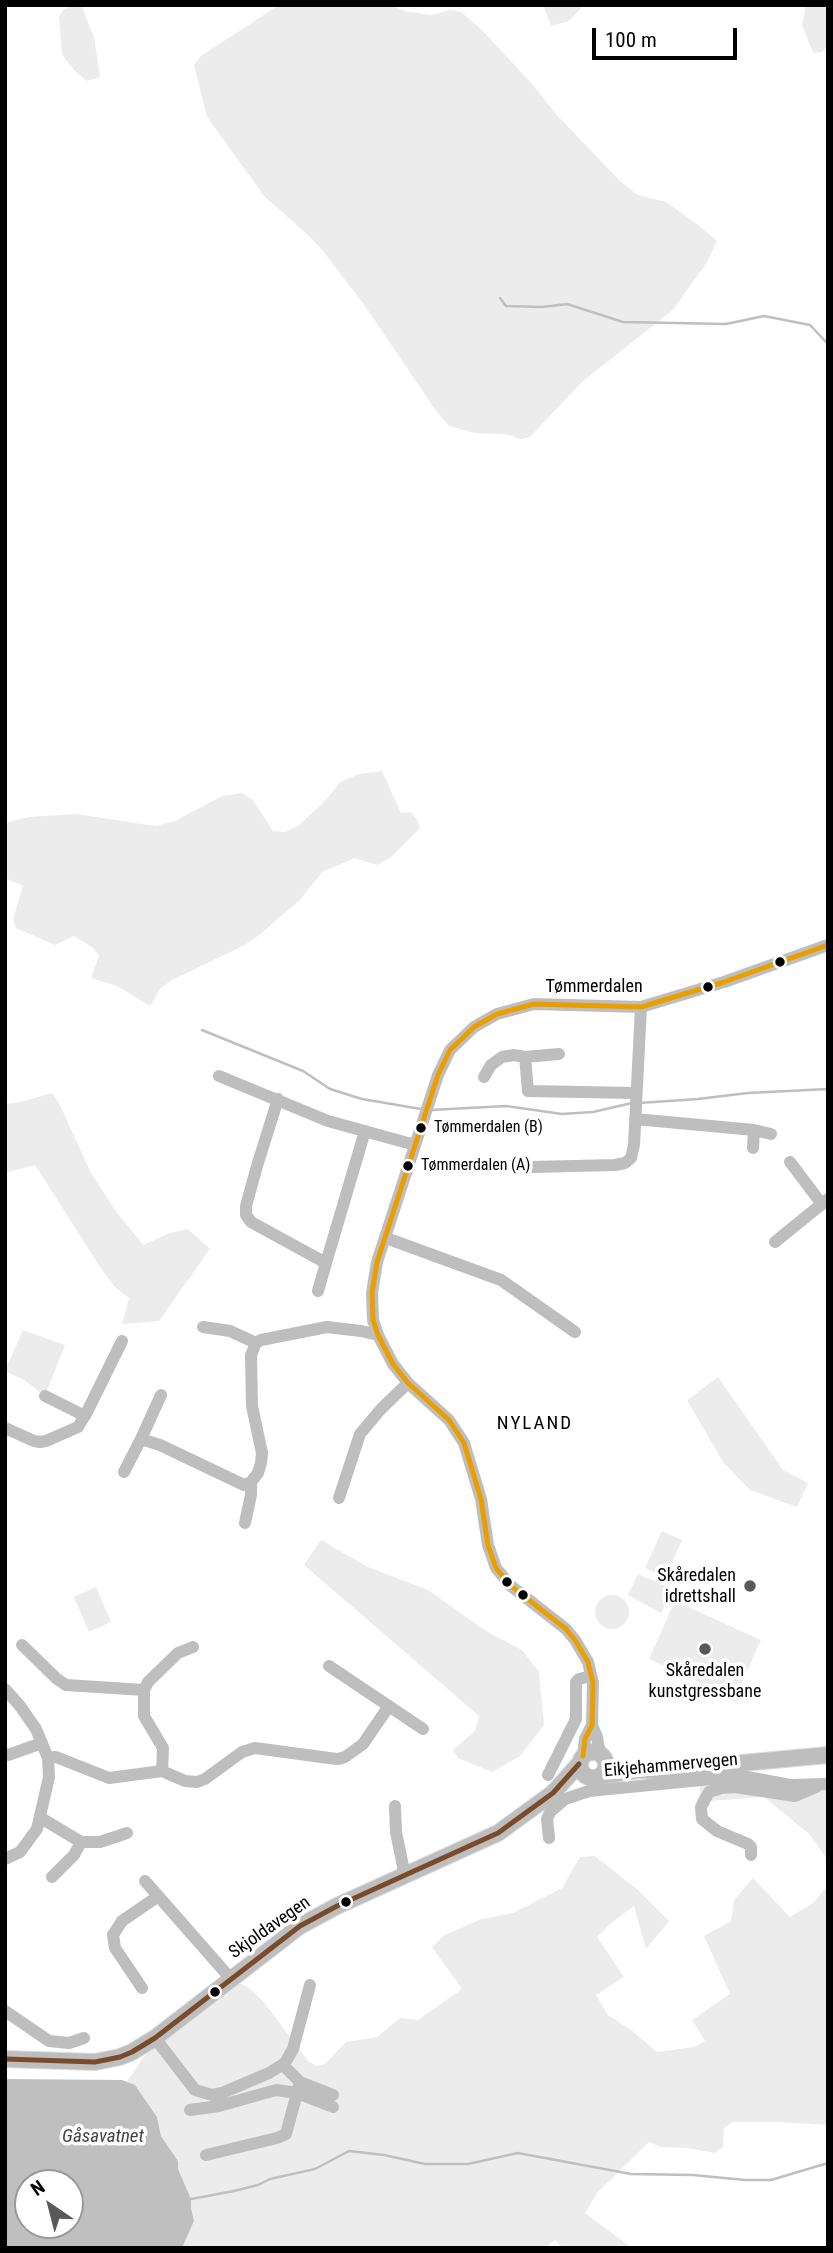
<!DOCTYPE html>
<html>
<head>
<meta charset="utf-8">
<style>
  body { margin:0 }
  #map { position:relative; width:833px; height:2253px; overflow:hidden; background:#fff; font-family:"Roboto Condensed",sans-serif }
  canvas { display:block }
  .frame { position:absolute; inset:0; border:7px solid #000; pointer-events:none }
  .north { position:absolute; left:14px; top:2169px; width:70px; height:70px; box-sizing:border-box; background:#fff; border:2px solid #999; border-radius:50%; rotate:325deg; font-size:19px; font-weight:700; line-height:28px; text-align:center; color:#000 }
  .north::after { content:''; display:block; margin:auto; width:24px; height:32px; background:#595959; clip-path:polygon(50% 0,100% 100%,50% 72%,0 100%) }
  .scale { position:absolute; left:592px; top:28px; width:145px; height:32px; box-sizing:border-box; border:4px solid #000; border-top:0; padding-left:9px; font-size:21px; line-height:24px; white-space:nowrap; color:#000; -webkit-text-stroke:5px #fff; paint-order:stroke }
</style>
</head>
<body>
<div id="map">
<canvas width="833" height="2253"></canvas>
<div class="frame"></div>
<div class="north">N</div>
<div class="scale">100 m</div>
</div>
<script>
const ctx = document.querySelector('canvas').getContext('2d');
ctx.lineJoin = 'round';
function fill(path, color) { ctx.fillStyle = color; ctx.fill(path, 'evenodd'); }
const shape = rows => new Path2D(rows.map(r => 'M' + r).join(''));
function strokePath(path, color, width, dash) { ctx.strokeStyle = color; ctx.lineWidth = width; ctx.lineCap = dash ? 'butt' : 'round'; ctx.setLineDash(dash || []); ctx.stroke(path); }
function label(font, color, halo, rows, align = 'center') {
  ctx.font = font + ' "Roboto Condensed",sans-serif'; ctx.lineWidth = 7; ctx.setLineDash([]); ctx.textBaseline = 'middle'; ctx.strokeStyle = halo; ctx.fillStyle = color; for (const [text, x, y, turn = 0] of rows) {
    ctx.save(); ctx.translate(x, y); ctx.rotate((+turn || 0) * Math.PI / 180); ctx.textAlign = isNaN(turn) ? turn : align; if (halo) ctx.strokeText(text, 0, 0); ctx.fillText(text, 0, 0); ctx.restore();
  }
}
const green = shape([
  [74,5,81,5,94,37,100,77,87,81,76,72,62,55,59,17,62,11],
  [279,5,388,5,409,12,432,15,450,10,461,12,482,30,532,84,555,113,620,181,638,195,666,202,697,224,717,241,707,262,673,310,583,381,530,437,521,439,504,434,475,433,449,426,434,408,365,306,323,251,309,236,264,196,207,117,194,65,201,56],
  [543,5,584,5,569,21,551,26],
  [806,5,828,5,828,46,822,52,813,53,802,25],
  [382,771,401,813,411,812,417,820,420,828,390,858,377,865,355,858,322,872,300,900,259,935,245,945,172,980,161,988,150,1006,117,986,91,978,99,956,93,948,74,936,55,945,16,928,13,919,23,886,5,878,5,823,29,817,76,814,155,826,175,821,222,796,242,793,253,800,273,831,285,832,298,826,327,799,340,782,359,774],
  [52,1093,60,1105,90,1171,115,1210,143,1245,170,1233,188,1229,210,1249,159,1321,122,1324,129,1298,115,1287,100,1267,35,1165,5,1173,5,1104,21,1102],
  [23,1330,65,1345,45,1396,24,1380,5,1371],
  [718,1377,783,1470,808,1483,797,1507,750,1490,723,1462,687,1400],
  [662,1531,682,1540,665,1577,645,1568],
  [321,1540,368,1567,428,1590,486,1631,522,1650,539,1672,544,1725,520,1756,492,1772,458,1758,453,1750,475,1731,479,1716,304,1565],
  [638,1574,672,1589,661,1613,628,1595],
  [96,1587,111,1622,89,1632,74,1597],
  '595 1612a17 17 0 1 1 34 0a17 17 0 1 1-34 0Z',
  [675,1601,761,1640,735,1698,649,1659],
  [700,1783,828,1787,828,1860,809,1834,764,1797,696,1802,700,1793],
  [595,1856,638,1890,669,1921,646,1949,634,1906,610,1924,597,1937,624,1977,596,1995,608,2015,630,2029,657,2052,694,2047,705,2041,692,2020,730,1994,704,1936,731,1921,734,1900,753,1878,790,1917,814,1902,828,1885,828,2125,778,2122,733,2122,724,2128,723,2147,715,2153,687,2148,660,2147,649,2142,598,2192,585,2213,632,2248,563,2248,555,2240,544,2248,182,2248,194,2221,191,2208,191,2199,178,2169,178,2161,161,2136,157,2117,135,2085,127,2082,142,2059,154,2046,239,1983,248,1987,263,2001,309,2062,317,2066,325,2064,346,2042,377,2037,400,2018,418,2020,462,1989,432,1947,443,1936,481,1919,513,1913,562,1888,580,1857]
]);
const water = shape([
  [5,2079,122,2080,135,2085,157,2117,161,2136,178,2161,178,2169,191,2199,191,2208,194,2221,182,2248,5,2248],
  [28,2183,70,2183,70,2225,28,2225]
]);
const stream = shape([
  [500,298,506,306,542,307,567,304,623,322,726,324,764,316,810,325,828,344],
  [202,1030,303,1071,330,1089,362,1099,421,1109],
  [639,1103,698,1099,748,1093,828,1089],
  [431,1110,506,1106,562,1114,593,1112,632,1103],
  [191,2199,234,2191,258,2185,270,2179,315,2169,349,2151,384,2155,425,2164,468,2164,518,2153,631,2174,693,2175,745,2180,771,2180,828,2163]
]);
const minor = shape([
  [525,1057,528,1091,635,1093],
  [219,1076,328,1121,415,1145],
  [484,1077,491,1065,502,1057,514,1055,525,1057,559,1054],
  [278,1099,257,1166,246,1206,246,1215,251,1222,326,1263,365,1131],
  [635,1119,754,1130,771,1134],
  [753,1148,754,1130],
  [790,1162,821,1203],
  [532,1167,615,1165,625,1163,631,1158,634,1145,641,1007],
  [386,1238,501,1280,575,1332],
  [775,1242,828,1199],
  [318,1291,326,1263],
  [203,1327,230,1331,256,1343],
  [161,1395,141,1439,160,1445,244,1485,251,1482,258,1473,261,1463,262,1453,252,1406,251,1355,256,1343,261,1340,327,1327,361,1331,378,1335],
  [45,1396,85,1416],
  [5,1428,34,1441,40,1442,46,1441,78,1427,87,1412,122,1341],
  [124,1472,141,1439],
  [339,1498,360,1434,381,1409,408,1383],
  [245,1523,251,1495,251,1482],
  [22,1645,57,1679,66,1685,144,1690],
  [329,1666,423,1729],
  [5,1689,20,1706,36,1729,48,1758,49,1777,37,1829,20,1852,5,1859],
  [592,1725,597,1737,600,1754],
  [8,1755,42,1743],
  [583,1756,585,1739,592,1725,593,1683,588,1662,575,1640,566,1629,511,1586,496,1568,488,1545,481,1499,464,1443,449,1420,408,1383,393,1364,378,1335,373,1320,372,1293,377,1262,438,1075,450,1050,474,1027,497,1014,534,1004,641,1007,724,982,828,945],
  [48,1758,56,1757,109,1778,162,1771,185,1781,197,1782,205,1779,242,1752,255,1748,329,1758,338,1759,345,1757,363,1744,389,1706],
  [162,1771,163,1748,144,1716,144,1690,148,1682,178,1653,193,1647],
  [548,1775,576,1719,576,1682,579,1679,591,1676],
  [395,1806,396,1832,405,1876],
  [41,1818,81,1842,100,1842,127,1833],
  [549,1838,547,1819,550,1812,565,1799,589,1791,742,1776,790,1785,828,1784],
  [751,1855,751,1847,748,1844,717,1831,702,1819,701,1807,709,1792,721,1788,735,1787,795,1796,816,1787],
  [52,1877,74,1855,81,1842],
  [145,1881,231,1979],
  [142,1988,115,1948,113,1935,122,1921,157,1897],
  [5,2011,49,2041,69,2043,84,2038],
  [155,2038,195,2090,212,2095,222,2093,269,2073,285,2063,293,2049,310,1985],
  [283,2065,300,2082,333,2095],
  [190,2110,219,2106,276,2090,297,2093,333,2107],
  [206,2155,277,2138,286,2134,300,2082]
]);
const major = shape([
  '580 1765a13 13 0 1 1 26 0a13 13 0 1 1-26 0Z',
  [600,1776,638,1770,656,1771,828,1755],
  [5,2059,95,2062,120,2057,132,2052,155,2038,300,1926,337,1906,498,1833,553,1793,579,1764]
]);
const bus1 = shape([
  [583,1756,585,1739,592,1725,593,1683,588,1662,575,1640,566,1629,511,1586,496,1568,488,1545,481,1499,464,1443,449,1420,408,1383,393,1364,378,1335,373,1320,372,1293,377,1262,438,1075,450,1050,474,1027,497,1014,534,1004,641,1007,724,982,828,945]
]);
const bus2 = shape([
  [5,2059,95,2062,120,2057,132,2052,155,2038,300,1926,337,1906,498,1833,553,1793,579,1764]
]);
const markers = [
  [780,962,6,"#000"],
  [708,987,6,"#000"],
  [421,1128,6,"#000"],
  [408,1166,6,"#000"],
  [507,1582,6,"#000"],
  [750,1586,7,"#595959"],
  [523,1595,6,"#000"],
  [705,1649,7,"#595959"],
  [346,1902,6,"#000"],
  [215,1992,6,"#000"]
];
const busNames = [
  ["Tømmerdalen (B)",434,1128],
  ["Tømmerdalen (A)",421,1166]
];
const streetNames = [
  ["Tømmerdalen",594,987],
  ["Eikjehammervegen",671,1766,-5],
  ["Skjoldavegen",270,1928,-35]
];
const poiNames = [
  ["Skåredalen",736,1576],
  ["idrettshall",736,1597],
  ["Skåredalen",705,1671,"center"],
  ["kunstgressbane",705,1692,"center"]
];
const neighbourhoodNames = [
  ["NYLAND",535,1424]
];
const waterNames = [
  ["Gåsavatnet",103,2137]
];
fill(green, '#ececec');
fill(water, '#bfbfbf');
strokePath(stream, '#bfbfbf', 2.5);
strokePath(major, '#dbdbdb', 18);
strokePath(minor, '#bebebe', 12);
strokePath(major, '#bebebe', 16);
strokePath(bus1, '#eb9e00', 5);
strokePath(bus2, '#7a4b2a', 5);
for (const [x, y, r, color] of markers) { const dot = new Path2D(); dot.arc(x, y, r, 0, 2 * Math.PI); ctx.fillStyle = color; ctx.fill(dot); strokePath(dot, '#fff', 2.5); }
label('16px', '#000', '#fff', busNames, 'left');
label('18px', '#000', '#fff', streetNames);
label('18px', '#000', '#fff', poiNames, 'right');
ctx.letterSpacing = '2px';
label('19px', '#000', '#fff', neighbourhoodNames);
ctx.letterSpacing = '0px';
label('italic 19px', '#444', '#fff', waterNames);
</script>
</body>
</html>
